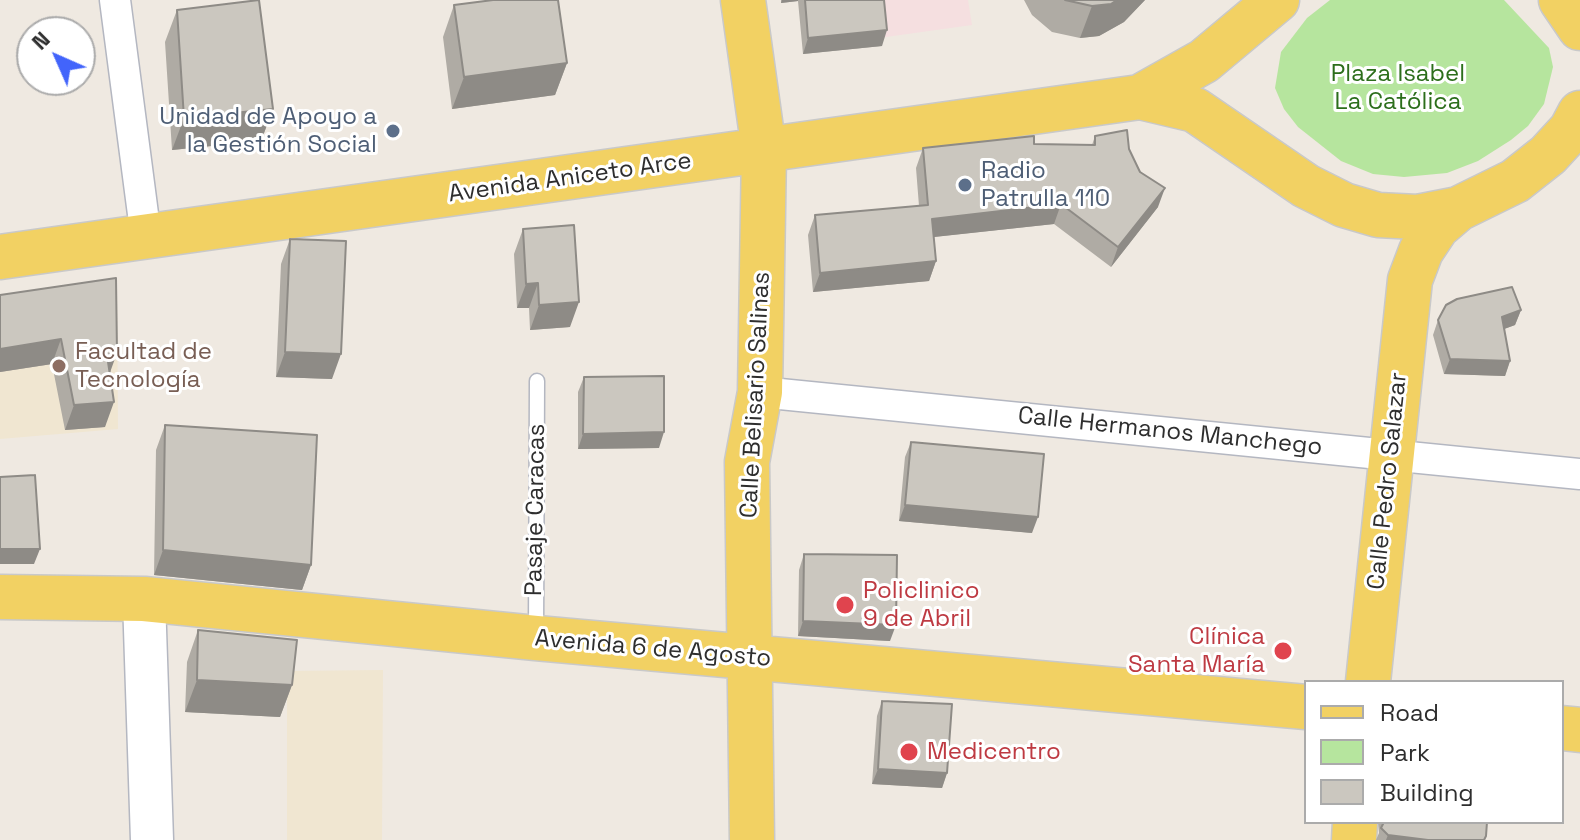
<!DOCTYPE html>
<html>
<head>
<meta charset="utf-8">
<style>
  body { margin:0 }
  #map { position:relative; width:1580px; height:840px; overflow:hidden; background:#efe9e1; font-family:"Space Grotesk",sans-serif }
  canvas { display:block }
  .legend { position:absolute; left:1304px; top:680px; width:260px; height:144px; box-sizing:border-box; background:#fff; border:2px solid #ababab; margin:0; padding:10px 14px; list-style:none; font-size:24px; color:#2e2e2e }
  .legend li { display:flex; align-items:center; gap:16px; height:40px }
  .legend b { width:40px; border:2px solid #ababab }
  .north { position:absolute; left:16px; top:16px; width:80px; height:80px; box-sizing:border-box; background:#fff; border:2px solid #ababab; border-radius:50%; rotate:315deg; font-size:22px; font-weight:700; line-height:32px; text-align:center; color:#2e2e2e }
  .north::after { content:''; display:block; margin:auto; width:28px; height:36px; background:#4264fb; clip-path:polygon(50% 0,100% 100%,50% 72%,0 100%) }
</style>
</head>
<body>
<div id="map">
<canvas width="1580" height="840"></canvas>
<ul class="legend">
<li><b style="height:10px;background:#f2d163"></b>Road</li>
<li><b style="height:22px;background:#b6e59e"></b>Park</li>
<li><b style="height:22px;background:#cbc7bf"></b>Building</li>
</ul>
<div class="north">N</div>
</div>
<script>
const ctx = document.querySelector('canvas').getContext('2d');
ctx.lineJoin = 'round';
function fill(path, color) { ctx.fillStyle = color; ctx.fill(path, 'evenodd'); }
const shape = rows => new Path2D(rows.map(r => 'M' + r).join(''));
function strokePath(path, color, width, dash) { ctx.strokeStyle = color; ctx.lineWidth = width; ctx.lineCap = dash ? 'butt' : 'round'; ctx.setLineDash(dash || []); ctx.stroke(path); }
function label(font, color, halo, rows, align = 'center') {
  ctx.font = font + ' "Space Grotesk",sans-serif'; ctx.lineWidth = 6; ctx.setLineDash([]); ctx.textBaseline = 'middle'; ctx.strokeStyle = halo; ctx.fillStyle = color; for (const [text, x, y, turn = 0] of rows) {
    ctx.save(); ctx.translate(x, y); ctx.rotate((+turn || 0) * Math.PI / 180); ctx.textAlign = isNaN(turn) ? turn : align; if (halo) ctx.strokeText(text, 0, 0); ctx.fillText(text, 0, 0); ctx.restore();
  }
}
const education = shape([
  [117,287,118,429,0,439,0,303],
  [383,670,382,840,287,840,287,671]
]);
const medical = shape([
  [873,0,968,0,972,25,879,38]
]);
const green = shape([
  [1330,0,1504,0,1549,48,1553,67,1544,104,1528,126,1511,140,1478,161,1447,173,1404,177,1373,174,1341,161,1298,127,1284,109,1275,88,1281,52,1307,18]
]);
const lane = shape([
  [536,634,537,381]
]);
const street = shape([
  [115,0,146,237],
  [760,392,1580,474]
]);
const secondary = shape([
  [144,599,152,840]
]);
const primary = shape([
  [743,0,764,150,760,392,747,462,752,840],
  [1561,0,1580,28],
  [1140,97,1195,110,1306,186,1344,205,1378,215,1417,217,1458,209,1515,181,1548,155,1571,130,1580,113],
  [0,257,1140,97,1204,61,1277,0],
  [0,597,144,599,536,638,1306,707],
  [1368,682,1410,280,1421,251,1437,227,1458,209],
  [1562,728,1580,730],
  [1354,840,1355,822]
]);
const wall = shape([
  [781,0,884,0,882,46,803,54,798,1,781,3],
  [1024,0,1145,0,1124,22,1099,36,1080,38,1052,32,1032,15],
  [454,5,567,63,555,95,452,109,443,37],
  [177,10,273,109,261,141,172,150,165,42],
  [1095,136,1129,149,1158,207,1111,267,1054,224,933,237,936,261,929,281,813,292,808,235,815,215,919,206,916,168,923,148,1034,144,1092,145],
  [523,229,570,327,530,330,529,308,517,308,514,254],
  [290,239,332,379,276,377,281,264],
  [0,295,110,372,105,427,65,430,52,364,0,372],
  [1521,310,1515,325,1504,329,1510,361,1505,376,1444,374,1433,335,1438,320],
  [584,377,659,448,578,449,578,392],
  [165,425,311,565,302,590,154,575,156,450],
  [911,442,1032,533,899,521,905,457],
  [804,554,890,641,798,636,799,570],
  [198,630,292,685,280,717,185,712,187,662],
  [882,701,947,773,942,788,872,784,877,716],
  [1378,822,1487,822,1485,840,1376,840,1379,833]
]);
const shadedWall = shape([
  [782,0,798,0,798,1,781,3],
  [1117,0,1145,0,1124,22,1099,36,1080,38,1092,6],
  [887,30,882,46,803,54,808,38],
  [567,63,555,95,452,109,464,77],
  [273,109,261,141,172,150,184,118],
  [1165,188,1158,207,1111,267,1118,247],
  [1061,204,1054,224,925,238,932,219],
  [936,261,929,281,813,292,820,273],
  [538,283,529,308,517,308,526,284],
  [579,302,570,327,530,330,539,305],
  [1521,310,1515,325,1496,332,1502,317],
  [61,339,52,364,0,372,0,349],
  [285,352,341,354,332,379,276,377],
  [117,353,108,378,107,355],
  [1450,359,1510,361,1505,376,1444,374],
  [114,402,105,427,65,430,74,405],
  [664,432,659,448,578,449,583,434],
  [905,505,1038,517,1032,533,899,521],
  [0,549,40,549,34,564,0,564],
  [163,550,311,565,302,590,154,575],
  [803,621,896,625,890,641,798,636],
  [197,680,292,685,280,717,185,712],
  [878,769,947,773,942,788,872,784],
  [1388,835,1428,840,1386,840]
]);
const building = shape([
  [259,0,273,109,184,118,177,10,259,0],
  [493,0,558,0,567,63,464,77,454,5,493,0],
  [805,0,884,0,887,30,808,38,805,0],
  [1065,0,1117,0,1111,4,1092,6,1065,0],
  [1127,130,1129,149,1140,172,1165,188,1118,247,1061,204,932,219,936,261,820,273,815,215,928,205,923,148,1034,136,1034,144,1095,145,1095,136,1127,130],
  [574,225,579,302,539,305,538,283,526,284,523,229,574,225],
  [290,239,346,241,341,354,285,352,290,239],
  [116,278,117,353,107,355,114,402,74,405,61,339,0,349,0,295,116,278],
  [1512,287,1521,310,1502,317,1510,361,1450,359,1438,320,1446,305,1457,299,1512,287],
  [664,376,664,432,583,434,584,377,664,376],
  [165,425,317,435,311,565,163,550,165,425],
  [911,442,1044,454,1038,517,905,505,911,442],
  [35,475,40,549,0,549,0,477,35,475],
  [804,554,897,555,896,625,803,621,804,554],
  [198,630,297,640,292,685,197,680,198,630],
  [882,701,952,704,947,773,878,769,882,701],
  [1384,822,1487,822,1486,836,1484,840,1428,840,1388,835,1381,828,1384,822]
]);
const markers = [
  [393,131,8,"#5c6f8a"],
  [965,185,8,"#5c6f8a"],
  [59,366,8,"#8d6e63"],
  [845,605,10,"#e0444e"],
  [1283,651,10,"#e0444e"],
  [909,752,10,"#e0444e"]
];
const parkNames = [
  ["Plaza Isabel",1398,74],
  ["La Católica",1398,102]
];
const serviceNames = [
  ["Unidad de Apoyo a",377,117],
  ["la Gestión Social",377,145],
  ["Radio",981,171,"left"],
  ["Patrulla 110",981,199,"left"]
];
const streetNames = [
  ["Avenida Aniceto Arce",570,178,-8],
  ["Calle Belisario Salinas",756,395,-87],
  ["Calle Hermanos Manchego",1170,432,6],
  ["Calle Pedro Salazar",1388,481,-84],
  ["Pasaje Caracas",536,510,-89],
  ["Avenida 6 de Agosto",653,649,5]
];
const educationNames = [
  ["Facultad de",75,352],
  ["Tecnología",75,380]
];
const healthNames = [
  ["Policlinico",863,591],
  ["9 de Abril",863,619],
  ["Clínica",1265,637,"right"],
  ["Santa María",1265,665,"right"],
  ["Medicentro",927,752]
];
fill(education, '#f0e6d1');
fill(medical, '#f5dfe0');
fill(green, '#b6e59e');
strokePath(lane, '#b4b7c1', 17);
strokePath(street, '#b4b7c1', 33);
strokePath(secondary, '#b4b7c1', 45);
strokePath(primary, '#c9c9c9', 47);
strokePath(lane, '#fff', 14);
strokePath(street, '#fff', 30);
strokePath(secondary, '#fff', 42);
strokePath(primary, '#f2d163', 44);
fill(wall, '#afaba4');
fill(shadedWall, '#8e8b86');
fill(building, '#cbc7bf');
strokePath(building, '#8e8b86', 2);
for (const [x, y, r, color] of markers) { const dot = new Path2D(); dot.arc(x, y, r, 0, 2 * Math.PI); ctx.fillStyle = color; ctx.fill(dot); strokePath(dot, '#fff', 3); }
label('24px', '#2c6e1b', '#fff', parkNames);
label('24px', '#4e5e75', '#fff', serviceNames, 'right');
label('24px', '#2e2e2e', '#fff', streetNames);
label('24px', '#785e54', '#fff', educationNames, 'left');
label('24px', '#be3a42', '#fff', healthNames, 'left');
</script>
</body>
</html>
